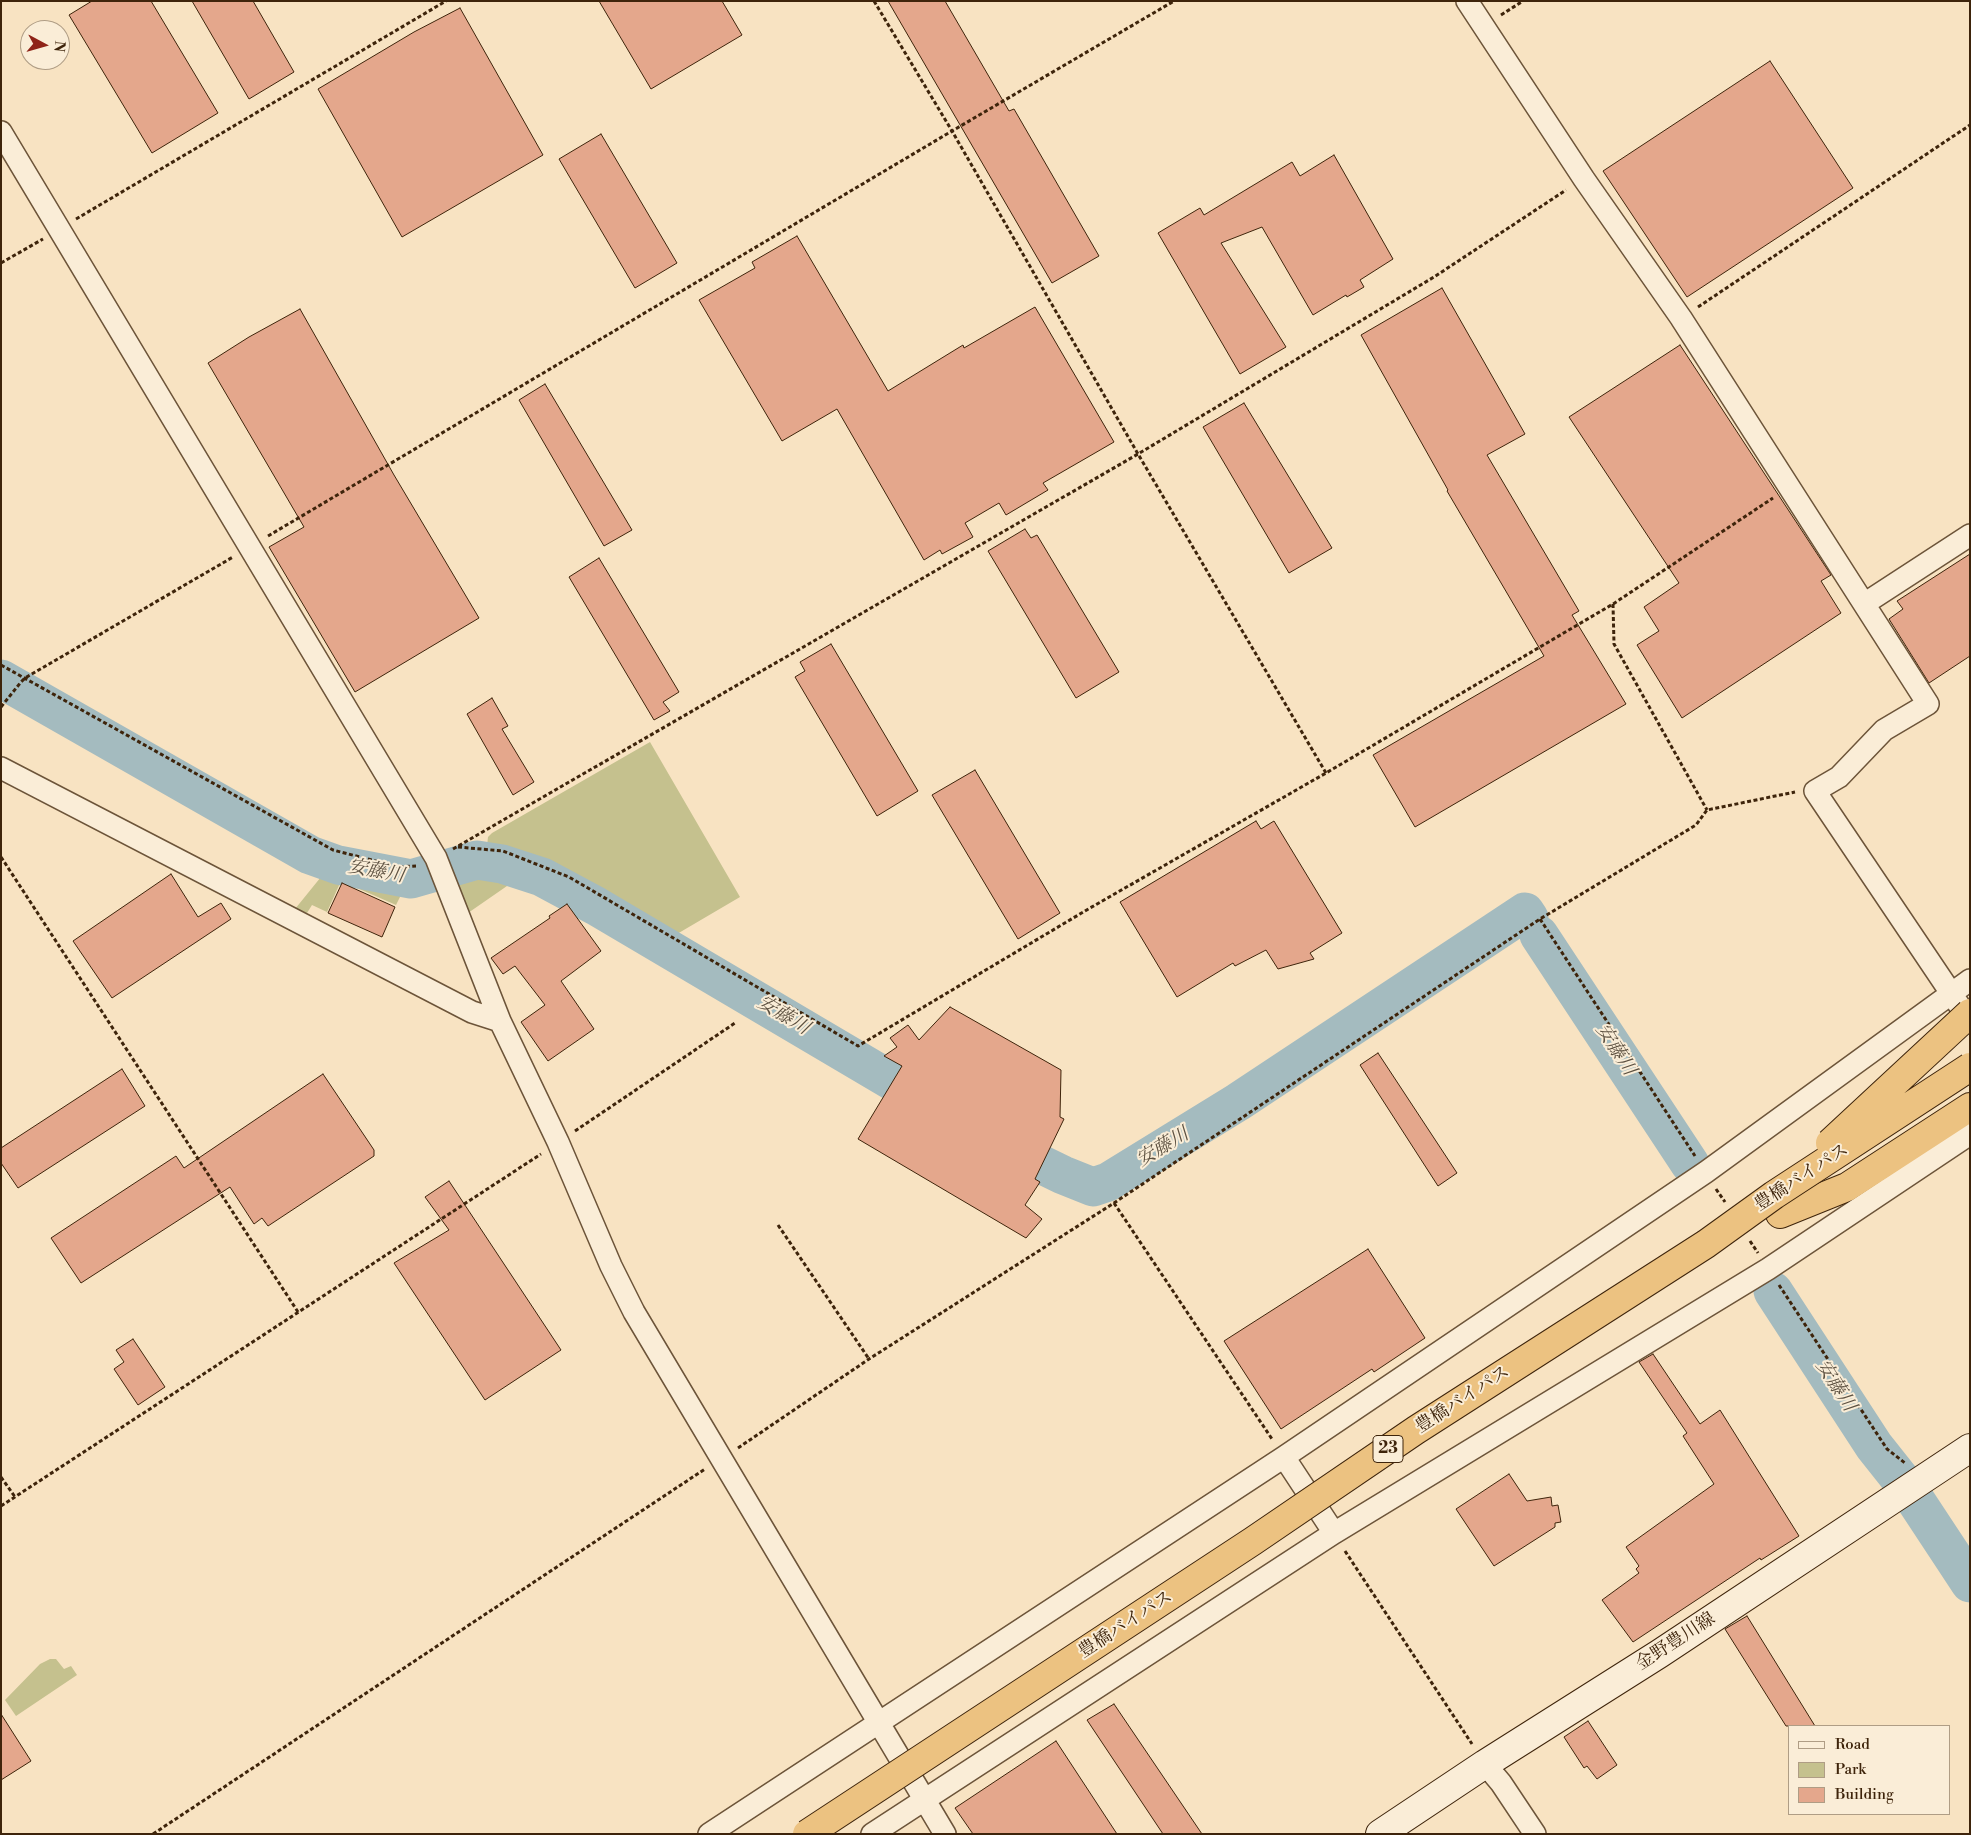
<!DOCTYPE html>
<html>
<head>
<meta charset="utf-8">
<style>
  body { margin:0 }
  #map { position:relative; width:1971px; height:1835px; overflow:hidden; background:#f8e3c2; font-family:"Libre Bodoni",serif }
  canvas { display:block }
  .frame { position:absolute; inset:0; border:2px solid #3e240b; pointer-events:none }
  .legend { position:absolute; left:1788px; top:1725px; width:162px; height:90px; box-sizing:border-box; background:#faedd7; border:1px solid #af9d85; margin:0; padding:6px 9px; list-style:none; font-size:15px; color:#3e240b }
  .legend li { display:flex; align-items:center; gap:10px; height:25px }
  .legend b { width:25px; border:1px solid #af9d85 }
  .north { position:absolute; left:20px; top:20px; width:50px; height:50px; box-sizing:border-box; background:#faedd7; border:1px solid #af9d85; border-radius:50%; rotate:96deg; font-size:14px; font-weight:700; line-height:20px; text-align:center; color:#3e240b }
  .north::after { content:''; display:block; margin:auto; width:18px; height:22px; background:#8f2418; clip-path:polygon(50% 0,100% 100%,50% 72%,0 100%) }
</style>
</head>
<body>
<div id="map">
<canvas width="1971" height="1835"></canvas>
<div class="frame"></div>
<ul class="legend">
<li><b style="height:6px;background:#faedd7"></b>Road</li>
<li><b style="height:14px;background:#c5c18e"></b>Park</li>
<li><b style="height:14px;background:#e4a78c"></b>Building</li>
</ul>
<div class="north">N</div>
</div>
<script>
const ctx = document.querySelector('canvas').getContext('2d');
ctx.lineJoin = 'round';
function fill(path, color) { ctx.fillStyle = color; ctx.fill(path, 'evenodd'); }
const shape = rows => new Path2D(rows.map(r => 'M' + r).join(''));
function strokePath(path, color, width, dash) { ctx.strokeStyle = color; ctx.lineWidth = width; ctx.lineCap = dash ? 'butt' : 'round'; ctx.setLineDash(dash || []); ctx.stroke(path); }
function label(font, color, halo, rows, align = 'center') {
  ctx.font = font + ' "Libre Bodoni","Noto Serif JP",serif'; ctx.lineWidth = 4; ctx.setLineDash([]); ctx.textBaseline = 'middle'; ctx.strokeStyle = halo; ctx.fillStyle = color; for (const [text, x, y, turn = 0] of rows) {
    ctx.save(); ctx.translate(x, y); ctx.rotate((+turn || 0) * Math.PI / 180); ctx.textAlign = isNaN(turn) ? turn : align; if (halo) ctx.strokeText(text, 0, 0); ctx.fillText(text, 0, 0); ctx.restore();
  }
}
const green = shape([
  [650,742,740,897,677,934,577,877,530,857,487,846,488,837,492,833],
  [472,867,496,871,520,877,468,913,452,871],
  [325,872,407,883,396,905,341,881,327,912,312,905,307,913,295,909],
  [50,1659,56,1659,64,1669,71,1666,77,1675,16,1716,5,1700,40,1664]
]);
const river = shape([
  [1,679,310,855,338,865,411,879,477,860,502,864,542,877,596,906,938,1108],
  [1539,935,1690,1164],
  [993,1141,1063,1175,1093,1187,1108,1182,1238,1102,1525,912,1529,918],
  [1773,1291,1874,1446,1901,1480],
  [1914,1498,1970,1583]
]);
const building = shape([
  [92,1,151,1,218,113,152,153,69,15,92,1],
  [192,1,253,1,294,72,249,99,192,1],
  [599,1,722,1,742,35,651,89,599,1],
  [888,1,945,1,1009,111,1014,109,1099,256,1052,283,888,1],
  [460,8,543,155,402,237,318,89,414,32,460,8],
  [1770,61,1853,188,1687,297,1603,171,1770,61],
  [601,134,677,263,635,288,559,159,601,134],
  [1334,155,1393,259,1360,280,1364,287,1347,297,1346,295,1313,315,1262,227,1221,243,1286,347,1240,374,1158,233,1200,208,1204,215,1292,162,1300,176,1334,155],
  [797,236,888,391,963,345,964,348,1035,307,1114,442,1043,483,1048,490,1006,515,999,503,965,523,973,537,942,554,940,550,924,560,837,409,782,441,699,300,755,268,752,262,797,236],
  [1442,288,1525,434,1487,455,1579,611,1572,615,1626,704,1415,827,1373,755,1544,656,1447,491,1448,490,1361,335,1442,288],
  [300,309,394,475,479,618,355,692,269,547,304,527,208,363,249,337,300,309],
  [1680,345,1831,575,1821,581,1841,613,1682,718,1637,645,1659,631,1644,607,1679,583,1569,417,1680,345],
  [545,384,632,530,604,546,519,400,545,384],
  [1244,403,1332,548,1289,573,1203,427,1244,403],
  [1025,529,1031,538,1037,535,1119,672,1076,698,988,551,1025,529],
  [1970,554,1970,656,1929,683,1889,619,1903,609,1897,601,1970,554],
  [599,558,679,692,663,702,670,711,654,720,569,577,599,558],
  [831,644,918,791,877,816,795,677,805,671,800,662,831,644],
  [492,698,508,726,502,729,534,782,513,795,467,714,492,698],
  [975,770,1060,913,1018,939,932,795,975,770],
  [1256,821,1261,829,1274,821,1342,933,1310,953,1314,959,1278,969,1266,950,1235,966,1233,963,1177,997,1120,902,1256,821],
  [171,874,198,917,221,903,231,919,112,998,73,941,171,874],
  [342,883,395,907,382,937,328,913,342,883],
  [567,904,601,951,561,981,594,1029,548,1061,521,1022,545,1005,515,966,503,974,491,958,550,918,549,916,567,904],
  [950,1007,1061,1070,1060,1117,1064,1119,1035,1179,1040,1182,1025,1205,1042,1219,1026,1238,858,1139,902,1066,884,1056,897,1047,890,1038,908,1025,919,1040,950,1007],
  [1378,1053,1457,1173,1438,1186,1360,1065,1378,1053],
  [122,1069,145,1106,18,1188,1,1163,1,1148,122,1069],
  [323,1074,374,1150,374,1156,268,1226,262,1218,254,1224,230,1187,81,1283,51,1238,176,1156,184,1168,323,1074],
  [449,1181,561,1350,485,1400,394,1263,449,1230,425,1197,449,1181],
  [1368,1249,1425,1338,1374,1372,1372,1369,1281,1429,1224,1341,1368,1249],
  [133,1339,165,1387,138,1405,114,1369,124,1362,116,1350,133,1339],
  [1653,1354,1700,1424,1720,1410,1799,1536,1761,1560,1760,1558,1633,1642,1602,1600,1639,1573,1636,1569,1639,1566,1626,1547,1714,1484,1683,1436,1687,1433,1639,1362,1653,1354],
  [1509,1474,1527,1501,1551,1497,1552,1506,1558,1505,1561,1522,1555,1523,1555,1527,1494,1566,1456,1509,1509,1474],
  [1747,1616,1815,1726,1786,1726,1725,1629,1747,1616],
  [1114,1704,1202,1834,1163,1834,1087,1720,1114,1704],
  [1,1714,31,1761,1,1780,1,1714],
  [1588,1721,1617,1765,1597,1779,1587,1766,1584,1768,1564,1737,1588,1721],
  [1056,1741,1117,1834,973,1834,955,1808,1056,1741]
]);
const path = shape([
  [874,1,952,131,1138,454,1326,773],
  [1501,15,1523,1],
  [76,219,446,1],
  [1,263,43,239],
  [1698,307,1970,125],
  [268,536,952,131,1174,1],
  [1613,604,1614,644,1707,810],
  [1,665,333,850,399,867,416,866],
  [1,707,21,682,25,678,233,557],
  [458,847,503,851,569,877,858,1046,1090,908,1326,773,1613,604,1773,498],
  [453,849,1138,454,1434,277,1566,190],
  [1,857,298,1312],
  [1540,919,1695,1156],
  [575,1131,735,1023],
  [1716,1189,1725,1202],
  [1114,1203,1272,1439],
  [778,1225,869,1359],
  [1750,1241,1758,1253],
  [1779,1285,1887,1449,1905,1463],
  [738,1448,869,1359,1114,1203,1540,919,1696,825,1707,810,1795,792],
  [1,1477,15,1497],
  [1,1506,541,1154],
  [1345,1551,1472,1744],
  [153,1834,705,1469]
]);
const minor = shape([
  [1467,1,1584,179,1681,318,1928,704,1884,730,1839,777,1815,791,1959,1005],
  [1,132,436,858,500,1021,558,1142,611,1266,634,1312,945,1834],
  [1864,604,1970,535],
  [1,768,472,1012,500,1021],
  [1284,1457,1334,1533],
  [1485,1764,1501,1783,1535,1834],
  [709,1834,1284,1457,1706,1172,1970,980],
  [872,1834,1334,1533,1768,1269,1970,1134]
]);
const secondary = shape([
  [1380,1834,1485,1764,1659,1654,1970,1448]
]);
const trunk = shape([
  [1780,1214,1847,1187,1970,1107]
]);
const trunkBridge = shape([
  [1830,1143,1970,1013],
  [807,1834,1253,1541,1416,1430,1706,1244,1774,1195,1970,1067]
]);
const shields = [
  [1388,1449,30]
];
const shieldNames = [
  ["23",1388,1449]
];
const streetNames = [
  ["豊橋バイパス",1802,1178,-33],
  ["豊橋バイパス",1463,1400,-33],
  ["豊橋バイパス",1126,1625,-33],
  ["金野豊川線",1676,1642,-33]
];
const waterNames = [
  ["安藤川",376,872,10],
  ["安藤川",783,1016,31],
  ["安藤川",1615,1050,57],
  ["安藤川",1163,1148,-31],
  ["安藤川",1835,1386,57]
];
fill(green, '#c5c18e');
strokePath(river, '#a4bbbf', 39);
fill(building, '#e4a78c');
strokePath(building, '#3e240b', 1);
strokePath(minor, '#6c5439', 24);
strokePath(secondary, '#3e240b', 30);
strokePath(trunk, '#3e240b', 30);
strokePath(path, '#3e240b', 3, [4, 2.5]);
strokePath(minor, '#faedd7', 21);
strokePath(secondary, '#faedd7', 28);
strokePath(trunk, '#ecc281', 28);
strokePath(trunkBridge, '#3e240b', 30, []);
strokePath(trunkBridge, '#ecc281', 28);
for (const [x, y, w] of shields) { const box = new Path2D(); box.roundRect(x - w / 2, y - 13.5, w, 27, 4); ctx.fillStyle = '#faedd7'; ctx.fill(box); strokePath(box, '#3e240b', 1); }
label('bold 16px', '#3e240b', null, shieldNames);
label('18px', '#3e240b', '#faedd7', streetNames);
label('italic 19px', '#5d5141', '#faedd7', waterNames);
</script>
</body>
</html>
